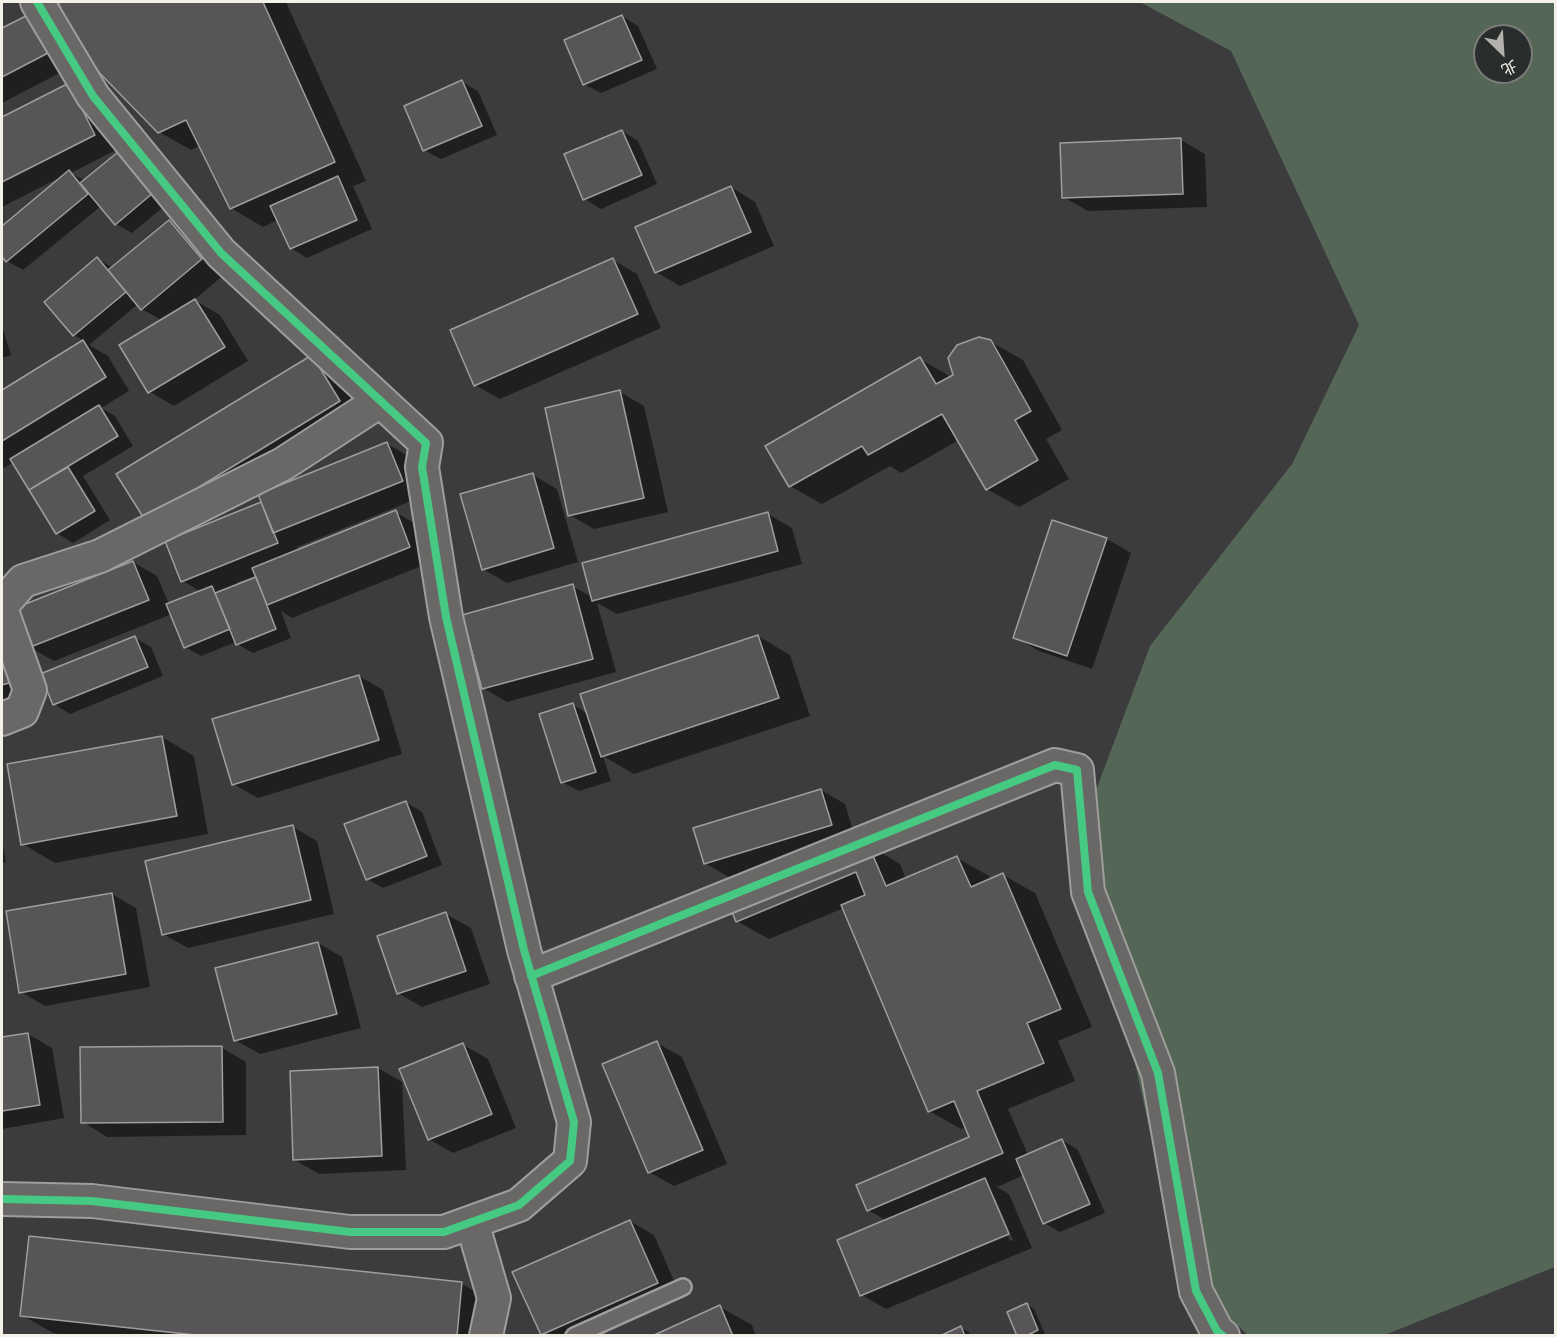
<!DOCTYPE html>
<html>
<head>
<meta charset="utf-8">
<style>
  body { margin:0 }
  #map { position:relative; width:1557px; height:1337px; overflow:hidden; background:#3c3b3d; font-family:"Patrick Hand","LXGW WenKai TC",sans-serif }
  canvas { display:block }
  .frame { position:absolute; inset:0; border:3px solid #f4f1e8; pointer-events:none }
  .north { position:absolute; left:1473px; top:24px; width:60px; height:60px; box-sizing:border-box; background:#2a2d2e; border:2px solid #7b7b78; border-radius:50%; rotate:155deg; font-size:16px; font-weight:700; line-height:24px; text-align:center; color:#f4f1e8 }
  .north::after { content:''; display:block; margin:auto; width:21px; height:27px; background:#b4b1ac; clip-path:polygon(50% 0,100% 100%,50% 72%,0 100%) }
</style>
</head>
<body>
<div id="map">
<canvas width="1557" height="1337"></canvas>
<div class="frame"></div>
<div class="north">北</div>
</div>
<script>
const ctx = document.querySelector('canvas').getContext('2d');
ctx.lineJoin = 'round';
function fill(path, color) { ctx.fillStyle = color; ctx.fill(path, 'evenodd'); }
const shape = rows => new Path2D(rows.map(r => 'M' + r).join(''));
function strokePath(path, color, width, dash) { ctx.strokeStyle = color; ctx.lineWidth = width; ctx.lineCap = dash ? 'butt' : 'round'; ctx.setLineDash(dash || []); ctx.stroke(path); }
const green = shape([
  [1140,2,1555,2,1555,1267,1382,1336,1248,1335,1181,1274,1083,825,1150,646,1292,464,1359,325,1231,51],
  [1485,36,1521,36,1521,72,1485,72]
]);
const shadow = shape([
  [60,2,286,2,366,181,353,186,372,229,307,258,291,248,278,220,263,227,231,208,199,146,191,150,159,132,83,54],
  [28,16,71,67,2,103,2,30],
  [622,16,638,26,657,69,601,93,584,84],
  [462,82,478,91,497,135,441,159,424,150],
  [69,85,118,149,71,173,85,181,118,154,134,163,168,203,132,233,116,224,101,206,23,270,7,261,2,255,2,228,58,181,57,179,2,207,2,118],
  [622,131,638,141,657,184,601,209,585,199],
  [1181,140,1205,154,1207,207,1088,211,1063,197],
  [731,187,755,202,774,246,680,286,656,272],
  [169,222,193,236,225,274,194,300,220,315,248,361,174,406,150,392,163,321,142,309,138,304,89,345,108,356,129,391,101,408,115,416,133,446,83,476,110,520,73,543,57,533,14,462,4,468,2,466,2,392,84,341,74,335,98,259,113,268],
  [613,260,637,274,661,328,500,399,475,385],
  [2,326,11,355,2,358],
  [991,342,1023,360,1062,430,1046,439,1069,479,1019,507,987,489,959,440,901,473,890,466,822,504,790,486,920,359,951,377],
  [312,357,344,375,371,419,187,531,188,533,263,503,387,444,412,458,426,495,297,547,298,551,395,512,420,526,434,561,292,618,281,611,291,638,253,653,237,644,236,642,201,656,185,647,172,614,54,661,29,647,133,562,157,576,169,604,201,592,183,581,178,537,146,519],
  [257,575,257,578,237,586,236,583],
  [620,392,644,406,668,512,594,529,570,515],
  [533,475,557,489,578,562,507,583,483,569],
  [768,514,792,528,802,564,617,614,597,603,616,672,507,702,483,688,572,586,592,597],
  [1053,522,1107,539,1131,553,1092,669,1039,651,1014,637],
  [758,636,790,655,810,716,634,774,603,756,611,781,579,791,562,782,573,705,588,714],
  [135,638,151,647,163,676,70,714,54,704],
  [2,645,32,697,2,705],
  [359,676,383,690,402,754,258,798,233,784],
  [162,737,194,756,208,834,55,863,23,844],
  [821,790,845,804,855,838,729,877,705,863],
  [406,802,422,812,442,865,383,888,367,879],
  [293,827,317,841,334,914,188,948,163,934],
  [2,841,6,862,2,863],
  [868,845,900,864,906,879,957,858,989,876,991,880,1003,875,1035,893,1092,1027,1058,1041,1075,1081,1008,1109,1028,1155,1062,1140,1078,1150,1105,1213,1060,1232,1044,1223,1024,1175,997,1187,1009,1194,1032,1248,886,1309,862,1295,887,1221,868,1210,971,1138,966,1127,961,1129,929,1111,844,908,769,939,737,921],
  [992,1198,995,1198,1013,1240,1010,1241],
  [112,894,136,908,150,987,45,1006,21,992],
  [446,914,471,928,490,984,422,1007,398,993],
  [318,943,342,957,361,1028,260,1054,235,1040],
  [28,1034,52,1048,64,1118,2,1129,2,1039],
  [657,1043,682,1057,727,1164,674,1186,649,1172],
  [463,1045,488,1059,516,1128,453,1153,429,1139],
  [222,1048,246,1062,246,1135,107,1137,83,1122],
  [378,1068,402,1082,406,1170,319,1174,295,1160],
  [630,1221,654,1235,681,1297,594,1336,545,1336,542,1334],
  [31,1238,462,1284,494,1302,490,1336,73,1336,53,1333,22,1315],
  [1026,1304,1034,1309,1045,1334,1019,1336],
  [720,1307,752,1325,756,1336,656,1336],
  [961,1328,969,1332,970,1336,944,1336]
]);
const building = shape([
  [58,2,263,2,335,162,230,209,186,120,158,133,82,55,58,2],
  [28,15,48,53,2,77,2,28,28,15],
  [622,15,642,60,583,85,564,40,622,15],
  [462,80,482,126,423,151,404,106,462,80],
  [69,83,95,135,2,182,2,117,69,83],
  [622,130,642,175,583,200,564,154,622,130],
  [1181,138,1183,194,1062,198,1060,143,1181,138],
  [118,152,153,193,115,225,80,183,118,152],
  [69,170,88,194,6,262,2,257,2,226,69,170],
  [338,176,357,220,290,249,270,206,338,176],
  [731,186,751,232,655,273,635,227,731,186],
  [169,220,202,259,141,310,108,270,169,220],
  [97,257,126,292,73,336,44,302,97,257],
  [613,258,638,314,474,386,450,330,613,258],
  [195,299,225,347,148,393,119,345,195,299],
  [979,337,991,340,1031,411,1015,420,1038,460,986,490,942,414,868,455,862,446,789,487,765,446,920,357,936,384,953,375,948,358,957,345,979,337],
  [83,340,106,377,2,441,2,390,83,340],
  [312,355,340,401,145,520,116,474,312,355],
  [620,390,644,498,568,516,545,408,620,390],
  [99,405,118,436,29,490,10,459,99,405],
  [387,442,403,481,273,533,258,494,387,442],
  [68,467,95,511,56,534,29,490,68,467],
  [533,473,554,548,482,570,460,494,533,473],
  [261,502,278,543,181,582,165,541,261,502],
  [396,510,410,547,267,605,252,568,396,510],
  [768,512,778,551,592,601,582,563,768,512],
  [1052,520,1107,538,1067,656,1013,638,1052,520],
  [133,561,149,600,28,648,13,609,133,561],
  [256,577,276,629,236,645,215,593,256,577],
  [573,584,593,659,482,689,462,615,573,584],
  [212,586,230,629,184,648,166,604,212,586],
  [758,635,779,698,601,757,580,694,758,635],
  [135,636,148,667,53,705,40,674,135,636],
  [2,656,9,683,2,685,2,656],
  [359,675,379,740,232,785,212,719,359,675],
  [573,703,596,772,561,783,539,714,573,703],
  [162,736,177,816,21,845,7,764,162,736],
  [821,789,832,825,704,864,693,828,821,789],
  [406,801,427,856,366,880,344,824,406,801],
  [293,825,311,900,162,935,145,861,293,825],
  [868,844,886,886,957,856,971,887,1003,873,1061,1009,1027,1023,1044,1063,977,1091,1003,1153,867,1211,856,1185,969,1137,954,1101,928,1112,841,905,865,895,856,872,736,922,728,902,868,844],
  [112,893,126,974,19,993,6,911,112,893],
  [446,912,466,971,397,994,377,936,446,912],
  [318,942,337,1014,234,1041,215,968,318,942],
  [28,1033,40,1105,2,1111,2,1037,28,1033],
  [657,1041,703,1150,648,1173,602,1064,657,1041],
  [463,1043,492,1114,428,1140,399,1069,463,1043],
  [222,1046,223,1122,81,1123,80,1047,222,1046],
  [378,1067,382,1156,293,1160,290,1071,378,1067],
  [1062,1139,1090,1204,1043,1224,1016,1159,1062,1139],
  [985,1178,1009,1234,860,1296,837,1240,985,1178],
  [630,1220,658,1283,541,1335,512,1272,630,1220],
  [29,1236,462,1282,457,1336,204,1336,20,1316,29,1236],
  [1027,1303,1038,1330,1026,1336,1017,1336,1007,1312,1027,1303],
  [720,1305,733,1336,652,1336,720,1305],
  [961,1326,965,1336,940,1336,961,1326]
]);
const lane = shape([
  [574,1336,683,1287]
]);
const street = shape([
  [2,605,23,581,100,556,283,464,380,401],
  [2,611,30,690,22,711,2,719],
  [531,976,1055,765,1077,770,1088,892,1158,1073,1196,1291,1217,1331,1223,1336],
  [2,1199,92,1201,350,1232,444,1232,519,1205,570,1161,574,1122,524,950,446,617,422,467,426,443,221,253,93,96,37,2],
  [472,1222,494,1298,486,1336]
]);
const cycleway = shape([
  [531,976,1055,765,1077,770,1088,892,1158,1073,1196,1291,1217,1331,1223,1336],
  [2,1199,92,1201,350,1232,444,1232,519,1205,570,1161,574,1122,524,950,446,617,422,467,426,443,221,253,93,96,37,2]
]);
fill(green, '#546655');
fill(shadow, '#0007');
fill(building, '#585558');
strokePath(building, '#9f9e9d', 1.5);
strokePath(lane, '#9f9e9d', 20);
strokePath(street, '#9f9e9d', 36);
strokePath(lane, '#696866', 15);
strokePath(street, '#696866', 32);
strokePath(cycleway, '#46c982', 8);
</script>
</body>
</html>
